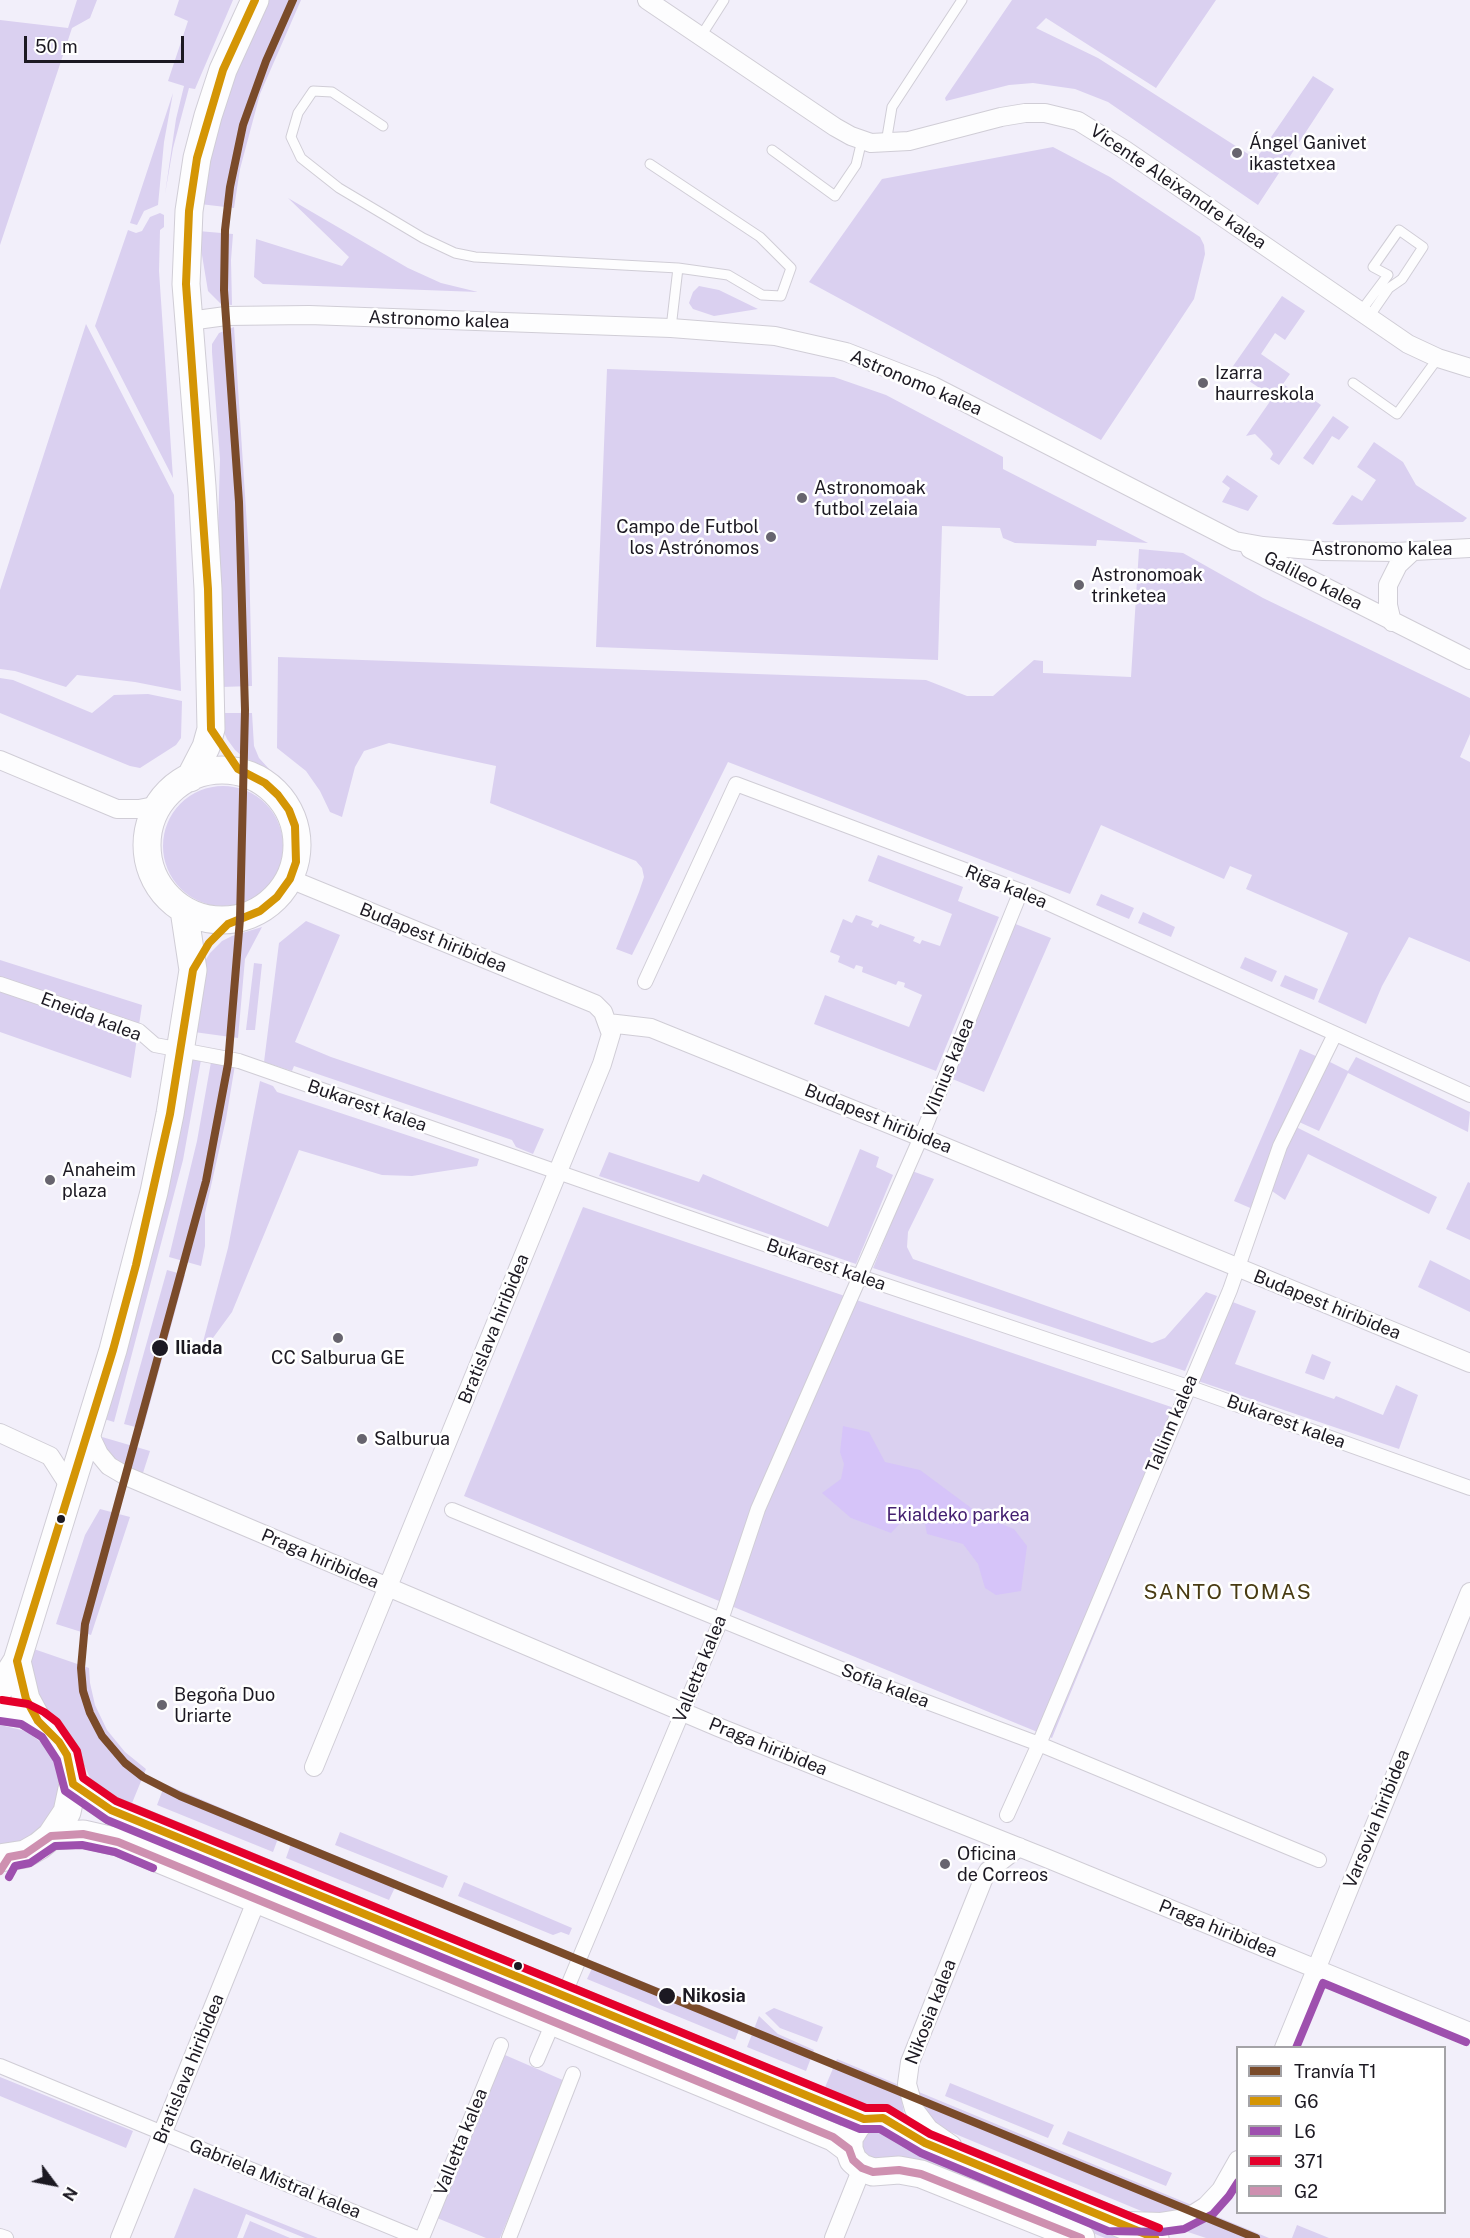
<!DOCTYPE html>
<html>
<head>
<meta charset="utf-8">
<style>
  body { margin:0 }
  #map { position:relative; width:1470px; height:2238px; overflow:hidden; background:#f2effa; font-family:"Public Sans",sans-serif }
  canvas { display:block }
  .legend { position:absolute; left:1236px; top:2046px; width:210px; height:168px; box-sizing:border-box; background:#fff; border:2px solid #a4a3a7; margin:0; padding:8px 10px; list-style:none; font-size:18px; color:#1c1922 }
  .legend li { display:flex; align-items:center; gap:12px; height:30px }
  .legend b { width:30px; border:2px solid #a4a3a7 }
  .north { position:absolute; left:24px; top:2154px; width:60px; height:60px; -webkit-text-stroke:4px #fff; paint-order:stroke; rotate:122deg; font-size:16px; font-weight:700; line-height:24px; text-align:center; color:#1c1922 }
  .north::after { content:''; display:block; margin:auto; width:21px; height:27px; background:#1c1922; clip-path:polygon(50% 0,100% 100%,50% 72%,0 100%) }
  .scale { position:absolute; left:24px; top:36px; width:160px; height:27px; box-sizing:border-box; border:3px solid #1c1922; border-top:0; padding-left:8px; font-size:18px; line-height:21px; white-space:nowrap; color:#1c1922; -webkit-text-stroke:4px #fff; paint-order:stroke }
</style>
</head>
<body>
<div id="map">
<canvas width="1470" height="2238"></canvas>
<ul class="legend">
<li><b style="height:8px;background:#7a4b2a"></b>Tranvía T1</li>
<li><b style="height:8px;background:#d49505"></b>G6</li>
<li><b style="height:8px;background:#9e50ae"></b>L6</li>
<li><b style="height:8px;background:#e4002b"></b>371</li>
<li><b style="height:8px;background:#ce90b0"></b>G2</li>
</ul>
<div class="north">N</div>
<div class="scale">50 m</div>
</div>
<script>
const ctx = document.querySelector('canvas').getContext('2d');
ctx.lineJoin = 'round';
function fill(path, color) { ctx.fillStyle = color; ctx.fill(path, 'evenodd'); }
const shape = rows => new Path2D(rows.map(r => 'M' + r).join(''));
function strokePath(path, color, width, dash) { ctx.strokeStyle = color; ctx.lineWidth = width; ctx.lineCap = dash ? 'butt' : 'round'; ctx.setLineDash(dash || []); ctx.stroke(path); }
function label(font, color, halo, rows, align = 'center') {
  ctx.font = font + ' "Public Sans",sans-serif'; ctx.lineWidth = 5; ctx.setLineDash([]); ctx.textBaseline = 'middle'; ctx.strokeStyle = halo; ctx.fillStyle = color; for (const [text, x, y, turn = 0] of rows) {
    ctx.save(); ctx.translate(x, y); ctx.rotate((+turn || 0) * Math.PI / 180); ctx.textAlign = isNaN(turn) ? turn : align; if (halo) ctx.strokeText(text, 0, 0); ctx.fillText(text, 0, 0); ctx.restore();
  }
}
const green = shape([
  [77,0,97,0,90,18,72,28,0,245,0,20,68,28],
  [179,0,233,0,195,89,189,88,173,148,165,194,176,119,184,86,168,81,188,21,174,15],
  [267,0,301,0,260,94,240,169,234,208,200,204,218,117],
  [1012,0,1216,0,1156,88,1046,18,1036,28,1098,58,1256,159,1313,76,1334,89,1258,205,1108,102,1075,89,1033,83,1009,85,946,101,945,98],
  [173,93,164,142,158,205,144,211,137,225,130,223],
  [1053,147,1110,177,1200,237,1204,245,1205,254,1194,299,1101,440,809,282,882,179],
  [288,198,408,268,441,283,478,292,263,284,254,277,256,239,342,266,349,257],
  [160,213,164,215,164,227,160,230,159,271,173,478,95,326,128,230,136,233,142,231,150,217],
  [198,231,233,234,231,260,232,305,221,304,208,291],
  [699,286,719,290,758,309,714,316,693,309,689,303,693,292],
  [1282,296,1305,311,1285,340,1275,333,1261,354,1290,374,1283,384,1304,398,1307,395,1321,405,1279,465,1270,459,1273,454,1271,450,1255,434,1246,436,1273,397,1231,369],
  [86,324,174,495,181,691,135,682,77,675,66,687,15,671,0,669,0,590],
  [234,327,249,556,252,686,221,687,217,566,220,459,212,352,212,344,219,333],
  [607,369,834,377,886,395,1003,457,1003,469,1148,543,1097,540,1096,546,1015,543,1003,538,1000,528,942,526,938,660,596,647],
  [1333,416,1349,427,1339,440,1332,436,1313,465,1303,458],
  [1374,442,1403,462,1416,485,1467,518,1463,522,1337,525,1332,524,1352,495,1362,501,1376,480,1357,467],
  [1227,475,1258,496,1248,511,1222,502,1230,488,1222,482],
  [1139,549,1183,553,1263,598,1470,698,1470,734,1460,757,1470,762,1470,962,1409,937,1382,986,1366,1024,1318,1002,1348,933,1246,889,1252,875,1230,866,1224,879,1101,825,1070,894,728,762,632,955,616,949,639,892,644,877,642,868,636,861,490,803,496,766,389,743,364,751,355,767,342,817,330,812,320,791,306,771,277,748,278,657,926,680,967,696,993,696,1034,660,1043,661,1043,673,1131,677],
  [0,678,13,680,92,713,114,695,148,694,182,701,181,738,176,745,140,768,130,766,0,713],
  [221,713,252,713,254,746,259,758,271,771,242,756,235,750,227,739,222,728],
  '163 846a60 60 0 1 1 120 0a60 60 0 1 1-120 0Z',
  [878,855,963,887,958,901,999,917,936,1071,814,1024,825,995,909,1027,922,995,904,987,905,983,902,982,898,981,896,985,862,972,863,967,860,966,856,965,854,969,838,962,840,956,830,952,843,919,852,923,856,915,873,921,871,925,878,928,880,924,915,937,913,941,920,944,922,940,940,946,952,914,868,881],
  [1101,894,1134,908,1129,919,1096,905],
  [1143,912,1175,927,1171,937,1138,923],
  [306,921,340,935,295,1042,331,1057,544,1129,533,1154,516,1147,512,1140,294,1066,292,1071,264,1062,279,943],
  [1013,923,1051,938,984,1092,950,1078],
  [262,927,245,959,238,1038,194,1032,205,961,210,953,222,941,232,936],
  [1245,957,1277,971,1272,982,1240,968],
  [0,960,142,1005,131,1078,0,1032],
  [254,963,262,964,255,1030,246,1030],
  [1285,975,1318,989,1314,1000,1280,986],
  [1300,1049,1318,1057,1255,1210,1234,1201],
  [1356,1057,1470,1112,1468,1132,1348,1073,1319,1131,1299,1122,1324,1059,1348,1071],
  [189,1059,201,1060,183,1160,114,1422,104,1419],
  [211,1062,235,1065,226,1119,205,1213,205,1246,201,1266,169,1257,197,1141],
  [260,1081,273,1086,277,1092,479,1159,477,1166,412,1176,382,1175,299,1150,232,1312,199,1357,228,1248],
  [1296,1127,1437,1197,1429,1214,1308,1154,1285,1200,1269,1189,1283,1146],
  [860,1149,879,1157,876,1167,893,1175,856,1264,599,1176,609,1152,699,1182,703,1174,828,1227],
  [912,1171,934,1179,908,1232,907,1247,913,1259,1152,1343,1165,1338,1206,1292,1217,1296,1185,1371,873,1268],
  [1468,1182,1470,1183,1470,1240,1446,1229],
  [583,1207,1186,1412,1052,1738,464,1496],
  [1430,1260,1470,1280,1470,1312,1418,1287],
  [167,1270,185,1275,143,1429,124,1424],
  [1230,1301,1256,1311,1235,1364,1334,1399,1336,1396,1383,1415,1396,1385,1418,1395,1399,1449,1198,1381],
  [1312,1354,1331,1362,1324,1380,1305,1373],
  [102,1437,150,1451,142,1476,114,1462,104,1446],
  [100,1509,130,1517,91,1635,56,1624,85,1535],
  [31,1648,89,1668,90,1683,95,1705,107,1730,125,1752,146,1769,130,1808,103,1792,90,1778,74,1741,45,1709,30,1672],
  [0,1725,26,1731,42,1743,53,1759,57,1768,59,1788,54,1807,44,1824,28,1837,20,1841,0,1844],
  [165,1784,280,1833,273,1852,157,1805],
  [340,1832,448,1876,443,1888,335,1845],
  [293,1838,398,1881,389,1900,286,1858],
  [464,1882,572,1928,569,1935,561,1932,553,1935,458,1896],
  [595,1962,742,2022,735,2040,587,1979],
  [774,2008,823,2027,817,2042,780,2028,765,2013],
  [759,2016,778,2034,814,2050,806,2071,747,2047],
  [505,2055,565,2081,500,2238,486,2238,437,2218],
  [837,2059,899,2085,904,2113,889,2106,865,2104,823,2092],
  [0,2077,133,2131,126,2148,0,2096],
  [950,2083,1054,2125,1048,2138,945,2096],
  [914,2090,1194,2206,1184,2211,1151,2215,936,2126,928,2120],
  [873,2128,1127,2238,1105,2238,938,2170,873,2160,863,2152,861,2145,862,2137],
  [1068,2131,1172,2173,1166,2186,1062,2144],
  [194,2188,318,2238,305,2238,246,2214,237,2238,174,2238],
  [1211,2214,1269,2238,1206,2238,1185,2231],
  [250,2221,290,2238,243,2238],
  [1297,2225,1329,2238,1292,2238]
]);
const water = shape([
  [843,1426,869,1432,885,1462,920,1470,982,1516,1014,1529,1027,1546,1021,1591,996,1595,985,1588,978,1564,963,1544,927,1534,925,1524,911,1512,891,1533,851,1518,822,1493,841,1479,844,1464,840,1452]
]);
const service = shape([
  [701,36,724,0],
  [383,126,332,92,313,91,298,113,291,137,301,158,339,188,423,238,455,253,475,257,678,268],
  [886,143,892,107,962,0],
  [772,150,835,196,856,165,862,140],
  [650,164,760,237,791,268,781,296,762,295,728,275,678,268,671,328],
  [1361,311,1388,275,1373,267,1399,230,1423,247,1402,279,1389,288,1369,317],
  [1353,383,1397,414,1438,358]
]);
const pedestrian = shape([
  [645,982,736,784,1021,891,1470,1095],
  [0,984,139,1031,155,1045,239,1061,813,1261,1188,1387,1470,1488],
  [452,1510,868,1680,1039,1744,1319,1860],
  [1007,1815,1039,1744,1230,1290,1280,1146,1335,1034],
  [562,2000,721,1620,758,1509,921,1137,1021,891],
  [537,2060,555,2018],
  [0,2066,417,2238],
  [0,2236,6,2238],
  [422,2238,501,2045],
  [509,2238,573,2074]
]);
const minor = shape([
  [647,0,835,127,851,136,871,143,909,141,1001,117,1025,113,1045,113,1078,121,1125,150,1408,344,1438,358,1470,368],
  [189,321,226,316,309,315,671,328,775,336,846,352,933,386,1235,541,1263,546,1323,551,1396,552,1470,548],
  [1250,549,1470,660],
  [1392,622,1388,605,1388,585,1398,565,1413,551],
  [0,760,117,809,139,809,159,805],
  [290,879,595,1004,603,1012,611,1034,602,1064,314,1767],
  [608,1023,651,1028,921,1137,1470,1363],
  [88,1431,99,1454,109,1466,126,1476,718,1727,1046,1858,1470,2032],
  [0,1433,50,1456,70,1487],
  [1284,2048,1470,1592],
  [952,2145,929,2129,914,2109,907,2084,910,2062,983,1880,988,1871,1019,1847],
  [1129,2221,1161,2222,1180,2219,1195,2213,1206,2206,1221,2190,1238,2160],
  [120,2238,257,1899],
  [834,2238,862,2168]
]);
const secondary = shape([
  '147 845a75 75 0 1 1 150 0a75 75 0 1 1-150 0Z',
  [190,778,206,747,211,729,208,589,202,486,186,284,189,211,197,158,208,116,223,70,255,0],
  [17,1661,26,1699,38,1721],
  [0,1688,17,1661,113,1350,154,1192,170,1114,193,970,184,910],
  [0,1710,24,1714,38,1721,50,1730,67,1755,71,1769,73,1784,67,1812,51,1836,39,1846,25,1854,0,1858],
  [73,1784,111,1810,864,2119],
  [51,1836,83,1834,118,1842,833,2137,849,2149],
  [1081,2238,921,2174,899,2170,873,2172,862,2168,853,2160,849,2149,849,2138,857,2125,864,2119,883,2118,925,2143,1155,2238]
]);
const bus1 = shape([
  [255,0,223,70,197,158,189,211,186,284,208,589,211,729,238,769,265,783,278,795,289,810,295,826,296,862,290,879,277,897,260,911,228,924,209,943,193,970,170,1114,136,1265,113,1350,17,1661,26,1699,38,1721,59,1742,67,1755,73,1784,111,1810,864,2119,883,2118,925,2143,1155,2238]
]);
const bus2 = shape([
  [0,1721,21,1724,42,1737,57,1760,65,1791,107,1820,860,2129,880,2129,921,2153,1108,2231,1162,2232,1184,2229,1213,2214,1229,2196,1238,2182],
  [9,1877,15,1866,30,1863,55,1846,82,1845,115,1852,153,1868],
  [1296,2048,1323,1983,1466,2042]
]);
const bus3 = shape([
  [2,1700,28,1704,44,1712,57,1722,77,1751,83,1778,116,1801,866,2108,887,2108,930,2134,1159,2228]
]);
const bus4 = shape([
  [0,1871,9,1857,25,1854,51,1836,83,1834,118,1842,833,2137,849,2149,853,2160,862,2168,873,2172,899,2170,921,2174,1081,2238]
]);
const tram1 = shape([
  [293,0,266,61,243,125,230,187,225,230,224,290,239,502,245,710,240,919,228,1064,206,1181,85,1624,81,1668,83,1691,90,1713,102,1736,125,1763,143,1777,180,1796,1256,2238]
]);
const markers = [
  [1237,153,6,"#67646e"],
  [1203,383,6,"#67646e"],
  [802,498,6,"#67646e"],
  [771,537,6,"#67646e"],
  [1079,585,6,"#67646e"],
  [50,1180,6,"#67646e"],
  [338,1338,6,"#67646e"],
  [160,1348,9,"#1c1922"],
  [362,1439,6,"#67646e"],
  [61,1519,5,"#1c1922"],
  [162,1705,6,"#67646e"],
  [945,1864,6,"#67646e"],
  [518,1966,5,"#1c1922"],
  [667,1996,9,"#1c1922"]
];
const poiNames = [
  ["Ángel Ganivet",1249,143],
  ["ikastetxea",1249,164],
  ["Izarra",1215,373],
  ["haurreskola",1215,394],
  ["Astronomoak",814,488],
  ["futbol zelaia",814,509],
  ["Campo de Futbol",759,527,"right"],
  ["los Astrónomos",759,548,"right"],
  ["Astronomoak",1091,575],
  ["trinketea",1091,596],
  ["Anaheim",62,1170],
  ["plaza",62,1191],
  ["CC Salburua GE",338,1358,"center"],
  ["Salburua",374,1439],
  ["Begoña Duo",174,1695],
  ["Uriarte",174,1716],
  ["Oficina",957,1854],
  ["de Correos",957,1875]
];
const streetNames = [
  ["Vicente Aleixandre kalea",1178,187,34],
  ["Astronomo kalea",439,320,2],
  ["Astronomo kalea",916,383,23],
  ["Astronomo kalea",1382,549],
  ["Galileo kalea",1313,581,27],
  ["Riga kalea",1006,887,22],
  ["Budapest hiribidea",433,938,22],
  ["Eneida kalea",91,1017,21],
  ["Vilnius kalea",949,1068,-68],
  ["Bukarest kalea",367,1106,19],
  ["Budapest hiribidea",878,1119,22],
  ["Bukarest kalea",826,1265,19],
  ["Budapest hiribidea",1327,1305,22],
  ["Bratislava hiribidea",494,1329,-68],
  ["Bukarest kalea",1286,1422,20],
  ["Tallinn kalea",1172,1424,-67],
  ["Praga hiribidea",320,1559,23],
  ["Valletta kalea",700,1669,-68],
  ["Sofia kalea",885,1686,21],
  ["Praga hiribidea",768,1747,22],
  ["Varsovia hiribidea",1377,1819,-68],
  ["Praga hiribidea",1218,1929,22],
  ["Nikosia kalea",931,2012,-69],
  ["Bratislava hiribidea",189,2069,-68],
  ["Valletta kalea",461,2142,-68],
  ["Gabriela Mistral kalea",275,2179,22]
];
const stopNames = [
  ["Iliada",175,1348],
  ["Nikosia",682,1996]
];
const parkNames = [
  ["Ekialdeko parkea",958,1515]
];
const quarterNames = [
  ["SANTO TOMAS",1228,1593]
];
fill(green, '#dad0f0');
fill(water, '#d6c4f9');
strokePath(service, '#d0cdd6', 11);
strokePath(pedestrian, '#d0cdd6', 16);
strokePath(minor, '#d0cdd6', 20);
strokePath(secondary, '#d0cdd6', 29);
strokePath(service, '#fdfdfe', 9);
strokePath(pedestrian, '#fdfdfe', 14);
strokePath(minor, '#fdfdfe', 18);
strokePath(secondary, '#fdfdfe', 27);
strokePath(bus1, '#d49505', 8);
strokePath(bus2, '#9e50ae', 8);
strokePath(bus3, '#e4002b', 8);
strokePath(bus4, '#ce90b0', 8);
strokePath(tram1, '#7a4b2a', 8);
for (const [x, y, r, color] of markers) { const dot = new Path2D(); dot.arc(x, y, r, 0, 2 * Math.PI); ctx.fillStyle = color; ctx.fill(dot); strokePath(dot, '#fff', 2); }
label('18px', '#1c1922', '#fff', poiNames, 'left');
label('18px', '#1c1922', '#fff', streetNames);
label('bold 18px', '#1c1922', '#fff', stopNames, 'left');
label('18px', '#442070', '#fff', parkNames);
ctx.letterSpacing = '1.5px';
label('21px', '#493b13', '#fff', quarterNames);
ctx.letterSpacing = '0px';
</script>
</body>
</html>
